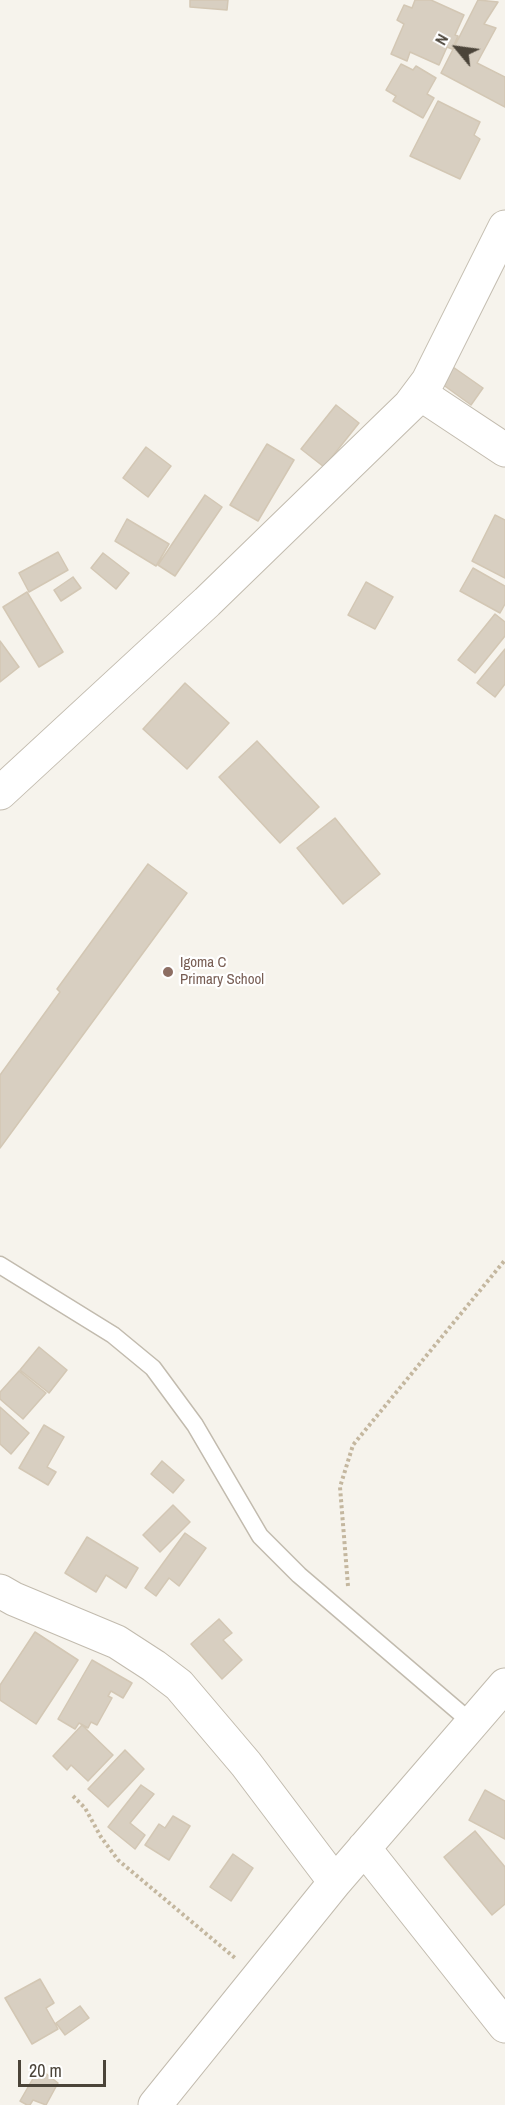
<!DOCTYPE html>
<html>
<head>
<meta charset="utf-8">
<style>
  body { margin:0 }
  #map { position:relative; width:505px; height:2105px; overflow:hidden; background:#f6f3ec; font-family:"Archivo Narrow",sans-serif }
  canvas { display:block }
  .north { position:absolute; left:427px; top:18px; width:60px; height:60px; -webkit-text-stroke:4px #fff; paint-order:stroke; rotate:299deg; font-size:16px; font-weight:700; line-height:24px; text-align:center; color:#4b4439 }
  .north::after { content:''; display:block; margin:auto; width:21px; height:27px; background:#4b4439; clip-path:polygon(50% 0,100% 100%,50% 72%,0 100%) }
  .scale { position:absolute; left:18px; top:2060px; width:88px; height:27px; box-sizing:border-box; border:3px solid #4b4439; border-top:0; padding-left:8px; font-size:18px; line-height:21px; white-space:nowrap; color:#4b4439; -webkit-text-stroke:4px #fff; paint-order:stroke }
</style>
</head>
<body>
<div id="map">
<canvas width="505" height="2105"></canvas>
<div class="north">N</div>
<div class="scale">20 m</div>
</div>
<script>
const ctx = document.querySelector('canvas').getContext('2d');
ctx.lineJoin = 'round';
function fill(path, color) { ctx.fillStyle = color; ctx.fill(path, 'evenodd'); }
const shape = rows => new Path2D(rows.map(r => 'M' + r).join(''));
function strokePath(path, color, width, dash) { ctx.strokeStyle = color; ctx.lineWidth = width; ctx.lineCap = dash ? 'butt' : 'round'; ctx.setLineDash(dash || []); ctx.stroke(path); }
function label(font, color, halo, rows, align = 'center') {
  ctx.font = font + ' "Archivo Narrow",sans-serif'; ctx.lineWidth = 4.5; ctx.setLineDash([]); ctx.textBaseline = 'middle'; ctx.strokeStyle = halo; ctx.fillStyle = color; for (const [text, x, y, turn = 0] of rows) {
    ctx.save(); ctx.translate(x, y); ctx.rotate((+turn || 0) * Math.PI / 180); ctx.textAlign = isNaN(turn) ? turn : align; if (halo) ctx.strokeText(text, 0, 0); ctx.fillText(text, 0, 0); ctx.restore();
  }
}
const building = shape([
  [190,0,228,0,227,10,190,7,190,0],
  [415,0,431,0,464,15,455,35,458,36,452,49,447,47,439,65,410,52,407,61,391,54,404,24,397,20,404,5,412,8,415,0],
  [478,0,498,2,484,24,496,28,477,63,505,77,505,107,441,73,478,0],
  [401,64,413,70,416,66,436,78,427,94,434,98,423,118,393,101,396,96,386,90,401,64],
  [438,101,480,122,474,135,480,139,460,179,410,156,438,101],
  [453,367,483,388,471,405,442,384,453,367],
  [336,405,359,423,324,467,301,449,336,405],
  [267,444,294,460,258,521,230,505,267,444],
  [146,447,171,466,148,497,123,478,146,447],
  [205,495,222,507,175,576,158,565,205,495],
  [495,515,505,520,505,578,472,561,495,515],
  [127,519,169,544,156,566,115,541,127,519],
  [58,552,68,570,29,592,19,573,58,552],
  [103,553,129,573,116,589,91,568,103,553],
  [473,568,505,586,505,604,500,613,460,591,473,568],
  [73,577,81,588,61,601,54,590,73,577],
  [366,582,393,597,375,629,348,615,366,582],
  [27,592,63,652,39,667,3,607,27,592],
  [495,614,505,622,505,636,475,673,458,660,495,614],
  [0,641,19,667,0,682,0,641],
  [505,649,505,684,495,697,477,683,505,649],
  [185,683,229,723,187,769,143,729,185,683],
  [257,741,319,807,280,843,219,777,257,741],
  [335,818,380,874,343,904,297,848,335,818],
  [148,864,187,893,0,1148,0,1075,60,992,57,989,148,864],
  [39,1347,67,1370,49,1393,20,1370,39,1347],
  [19,1371,46,1393,23,1419,0,1399,0,1392,19,1371],
  [0,1407,29,1433,11,1454,0,1444,0,1407],
  [44,1425,64,1437,47,1467,56,1472,48,1485,19,1468,44,1425],
  [162,1461,184,1480,173,1493,151,1474,162,1461],
  [173,1505,190,1522,160,1552,143,1535,173,1505],
  [185,1533,206,1548,179,1586,169,1578,156,1596,145,1588,185,1533],
  [87,1537,138,1568,126,1588,106,1575,96,1592,65,1573,87,1537],
  [219,1619,232,1633,223,1640,242,1660,222,1679,191,1644,219,1619],
  [35,1632,78,1660,36,1724,0,1700,0,1685,35,1632],
  [92,1660,132,1683,123,1698,111,1691,108,1696,112,1698,97,1725,91,1722,88,1728,79,1723,75,1729,58,1719,92,1660],
  [82,1725,113,1755,88,1781,71,1765,67,1770,53,1756,82,1725],
  [125,1750,144,1769,108,1807,88,1789,125,1750],
  [141,1785,154,1794,130,1823,145,1835,135,1849,108,1827,141,1785],
  [485,1790,505,1801,505,1839,469,1820,485,1790],
  [173,1816,190,1826,169,1860,145,1845,159,1824,165,1828,173,1816],
  [475,1831,505,1867,505,1904,492,1915,444,1857,475,1831],
  [233,1854,253,1868,231,1901,210,1887,233,1854],
  [40,1979,54,2003,46,2008,58,2029,32,2044,5,1998,40,1979],
  [80,2006,89,2018,65,2035,56,2023,80,2006],
  [39,2068,58,2083,46,2105,33,2100,30,2105,27,2105,20,2101,39,2068]
]);
const path = shape([
  [348,1586,340,1487,353,1445,505,1260],
  [73,1796,85,1808,101,1837,118,1860,235,1958]
]);
const lane = shape([
  [0,1265,113,1335,153,1368,195,1425,260,1536,299,1575,472,1723]
]);
const street = shape([
  [419,393,505,450],
  [0,793,207,602,410,405,428,381,505,227],
  [0,1591,14,1599,117,1642,154,1666,179,1685,246,1764,335,1882],
  [364,1848,505,2026],
  [155,2105,335,1882,505,1685]
]);
const markers = [
  [168,972,6,"#8d6e63"]
];
const educationNames = [
  ["Igoma C",180,963],
  ["Primary School",180,980]
];
fill(building, '#d8cfc1');
strokePath(building, '#d3c7b4', 1.5);
strokePath(lane, '#c2bbae', 19);
strokePath(street, '#c2bbae', 35);
strokePath(path, '#c4b79f', 4, [3, 3]);
strokePath(lane, '#fff', 16);
strokePath(street, '#fff', 33);
for (const [x, y, r, color] of markers) { const dot = new Path2D(); dot.arc(x, y, r, 0, 2 * Math.PI); ctx.fillStyle = color; ctx.fill(dot); strokePath(dot, '#fff', 2); }
label('15px', '#785e54', '#fff', educationNames, 'left');
</script>
</body>
</html>
